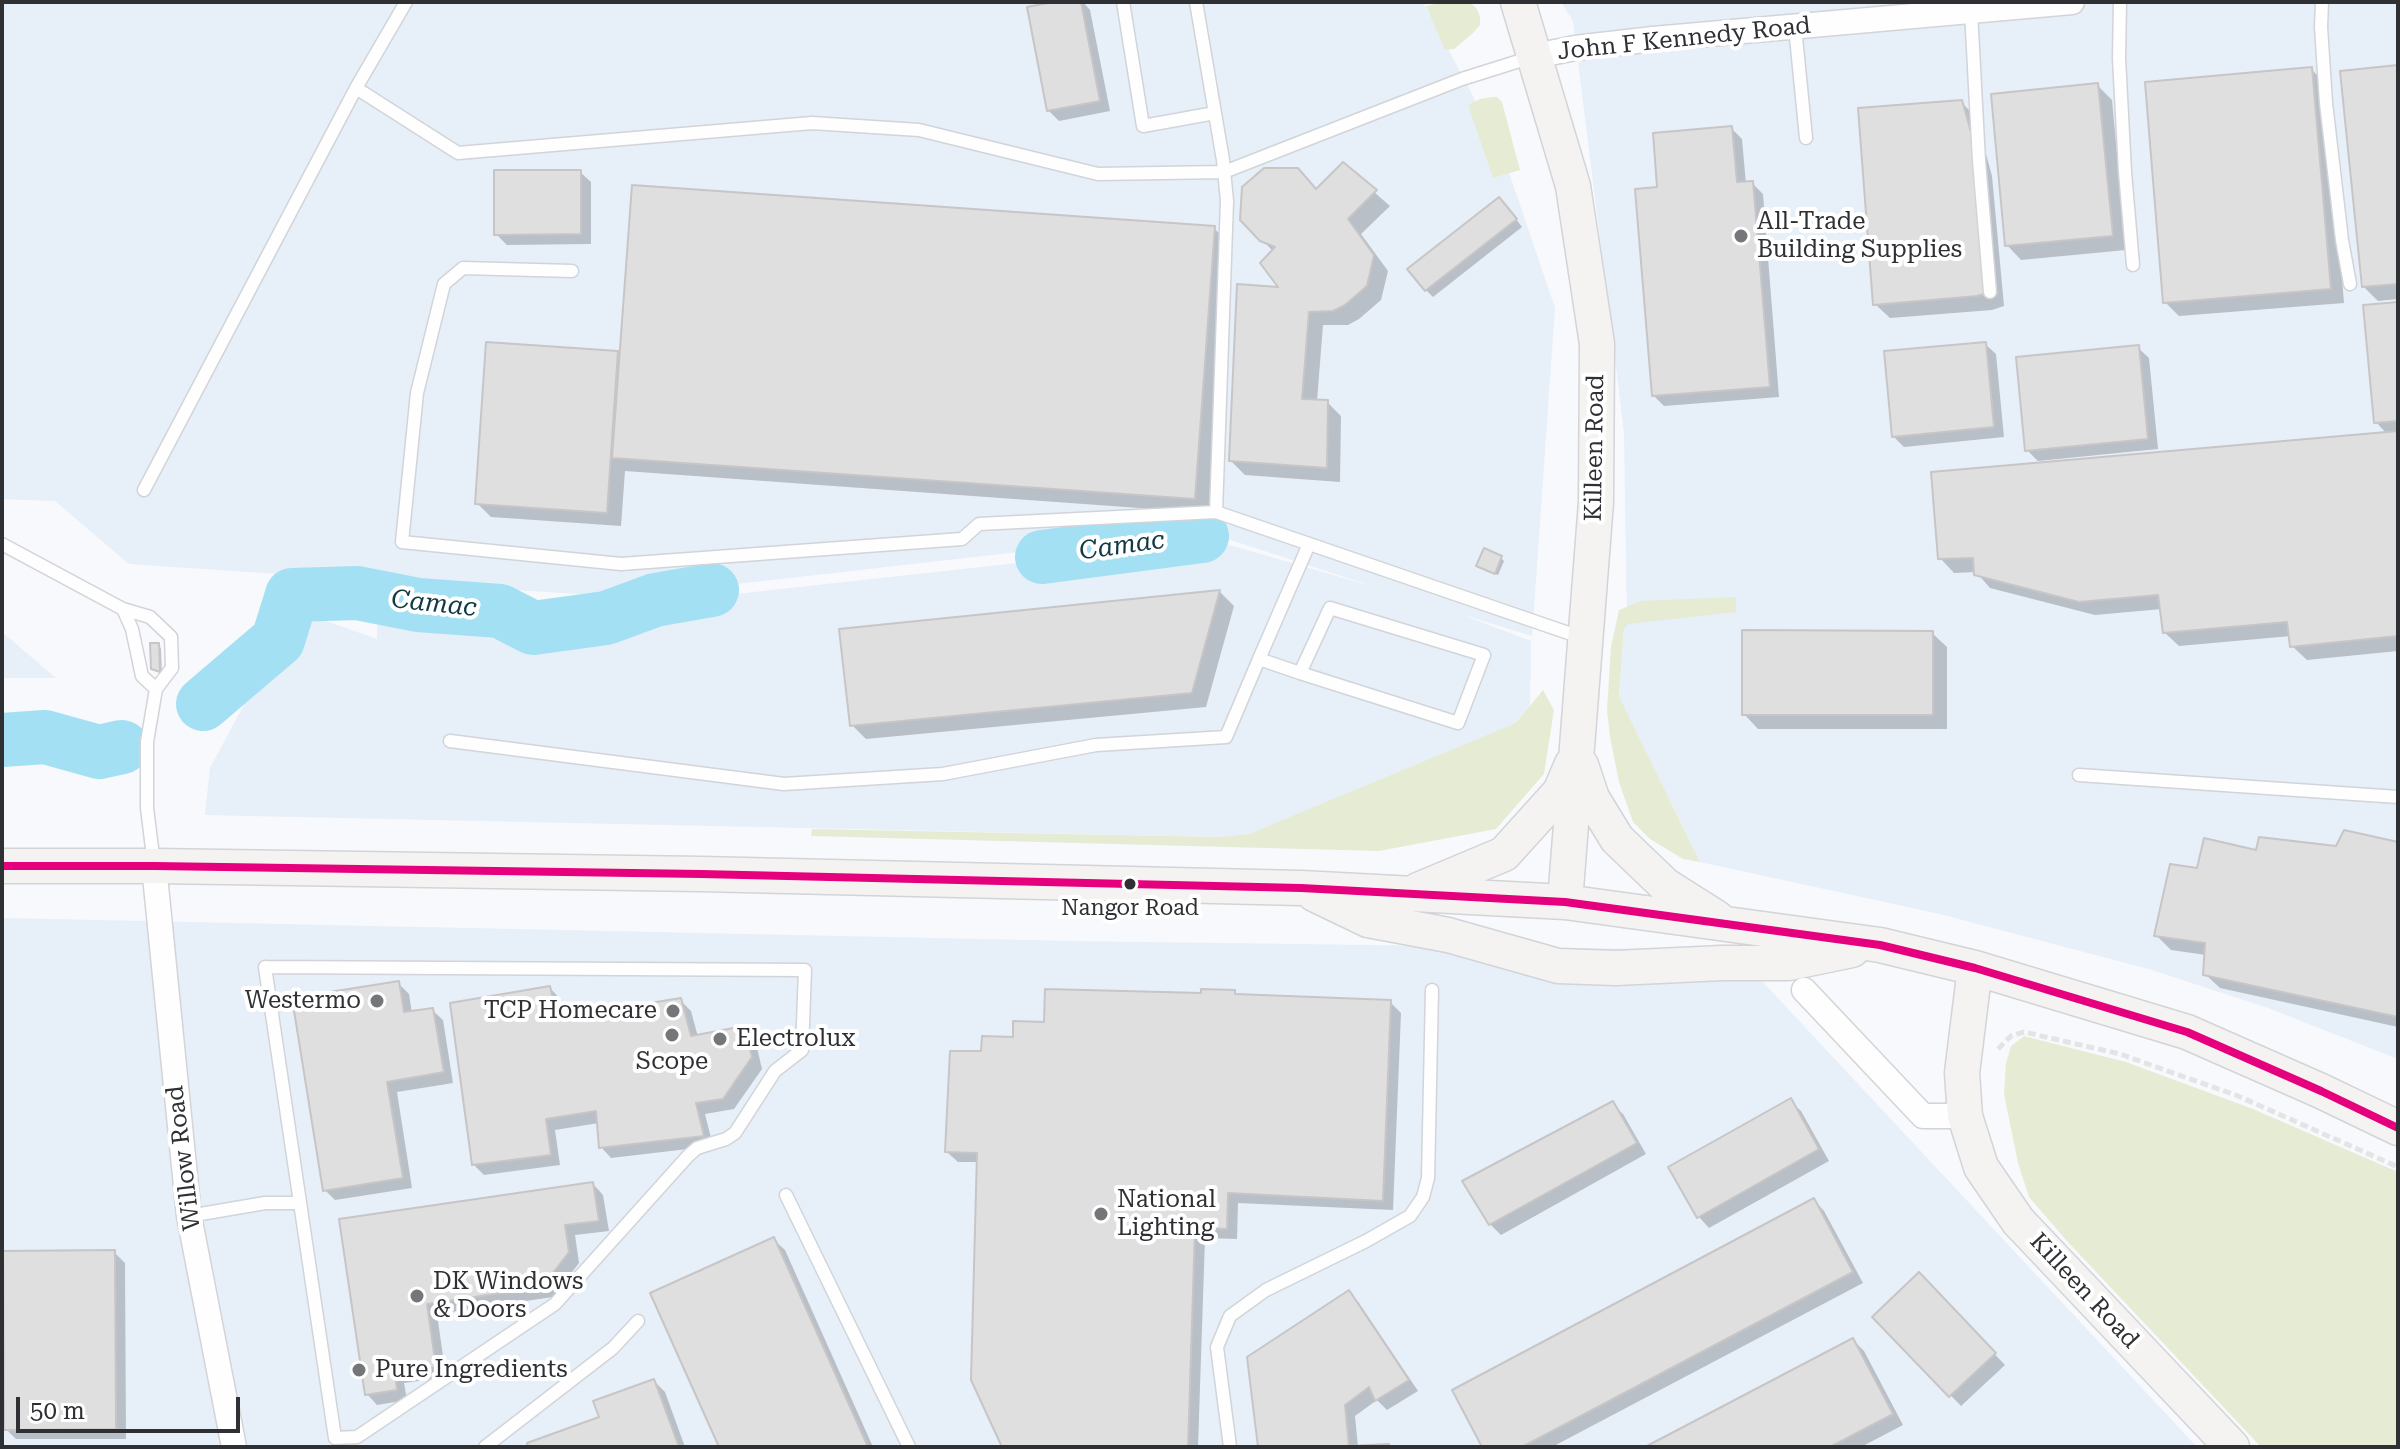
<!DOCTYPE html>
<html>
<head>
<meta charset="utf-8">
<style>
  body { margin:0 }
  #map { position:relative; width:2400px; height:1449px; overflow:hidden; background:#f7f9fc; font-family:"Roboto Serif",serif }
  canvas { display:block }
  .frame { position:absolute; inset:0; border:4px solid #2e3034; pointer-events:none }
  .scale { position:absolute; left:16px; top:1397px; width:224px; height:36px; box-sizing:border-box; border:4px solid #2e3034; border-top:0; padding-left:10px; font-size:24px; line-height:28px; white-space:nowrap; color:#2e3034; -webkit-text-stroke:6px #fff; paint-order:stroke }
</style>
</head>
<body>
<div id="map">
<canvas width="2400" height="1449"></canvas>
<div class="frame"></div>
<div class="scale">50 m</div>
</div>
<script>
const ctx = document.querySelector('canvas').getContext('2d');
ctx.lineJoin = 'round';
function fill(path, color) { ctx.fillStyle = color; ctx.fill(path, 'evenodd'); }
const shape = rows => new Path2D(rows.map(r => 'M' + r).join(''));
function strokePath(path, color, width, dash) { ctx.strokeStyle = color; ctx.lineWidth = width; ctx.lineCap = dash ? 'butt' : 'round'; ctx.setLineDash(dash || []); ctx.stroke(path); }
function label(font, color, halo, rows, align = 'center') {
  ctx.font = font + ' "Roboto Serif",serif'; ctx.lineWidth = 8; ctx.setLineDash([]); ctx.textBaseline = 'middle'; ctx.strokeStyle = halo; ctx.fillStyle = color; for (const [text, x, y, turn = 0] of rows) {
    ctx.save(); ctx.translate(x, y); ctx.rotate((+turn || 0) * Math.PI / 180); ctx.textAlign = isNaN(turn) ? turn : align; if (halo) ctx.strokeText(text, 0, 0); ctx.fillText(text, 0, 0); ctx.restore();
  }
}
const built = shape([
  [2,2,1423,2,1501,149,1555,308,1532,636,1460,614,1531,641,1530,706,1522,729,1249,834,1219,837,205,815,210,768,295,610,377,639,377,619,662,626,712,617,709,597,1216,541,1378,588,1203,531,622,597,129,564,55,501,2,499],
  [1561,2,2398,2,2398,1059,2268,1008,2152,970,1940,914,1700,862,1619,696,1624,629,1627,624,1624,432,1573,21],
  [2,632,56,678,2,678],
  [2,918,1072,941,1733,950,2197,1447,2,1447]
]);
const green = shape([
  [1444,2,1471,3,1477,9,1480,17,1480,25,1472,34,1454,49,1445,50,1426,6],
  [1492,97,1497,97,1502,102,1520,170,1493,178,1468,105,1480,99],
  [1736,597,1736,612,1628,624,1624,629,1619,696,1700,862,1683,859,1650,839,1633,822,1619,782,1610,737,1607,710,1611,647,1619,610,1641,601],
  [1543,690,1554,710,1544,774,1496,829,1379,851,811,836,812,829,1219,837,1249,834,1516,723],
  [2024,1036,2126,1062,2253,1109,2398,1172,2398,1447,2261,1447,2066,1240,2029,1197,2018,1163,2004,1094,2006,1063,2011,1046]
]);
const shadow = shape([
  [1064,2,1083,2,1090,10,1110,111,1059,121,1048,110],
  [2398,67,2398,299,2378,301,2364,287],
  [2311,69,2326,84,2344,303,2179,316,2165,302],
  [2097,85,2112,100,2126,250,2021,260,2007,245],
  [1961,102,1976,117,1992,176,2004,306,1992,310,1890,318,1875,304],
  [1731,128,1742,139,1746,184,1752,183,1763,194,1779,397,1664,406,1654,396,1659,189],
  [1343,165,1390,206,1361,234,1388,271,1381,300,1359,319,1348,325,1323,325,1317,401,1327,402,1341,416,1340,482,1245,475,1231,461,1282,290,1274,252,1242,220,1317,191],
  [580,172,591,182,591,244,507,245,496,234],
  [1506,206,1522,227,1433,297,1426,290],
  [1214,228,1228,243,1209,513,625,471,621,526,491,517,477,503,488,344,620,353],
  [2398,304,2398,651,2307,660,2292,646,2291,636,2179,646,2164,632,2162,609,2095,615,1990,588,1976,572,1954,573,1940,558,2387,434,2376,422],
  [1985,344,1996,354,2004,437,1904,447,1893,436],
  [2138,348,2149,358,2158,449,2038,461,2027,450],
  [1501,558,1504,561,1498,575,1482,568],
  [1220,592,1234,606,1206,707,866,739,852,725,842,631],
  [1932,633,1947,647,1947,729,1758,729,1744,714],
  [158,645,161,648,162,673,153,668],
  [2398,844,2398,1027,2220,988,2205,974,2206,955,2171,950,2156,935,2199,870,2258,852],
  [398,983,409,994,412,1013,432,1010,443,1020,453,1083,397,1092,412,1188,335,1200,325,1190],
  [550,988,560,999,565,1019,681,1001,691,1011,698,1037,744,1028,755,1039,762,1069,734,1109,705,1114,713,1146,611,1158,601,1147,599,1123,555,1130,560,1165,484,1175,473,1164],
  [1234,992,1238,996,1390,1002,1401,1013,1393,1210,1238,1203,1237,1239,1205,1238,1198,1447,1004,1447,979,1162,958,1162,947,1152,983,1053,1046,1024,1203,995],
  [1790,1101,1801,1111,1829,1161,1709,1228,1699,1217],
  [1612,1104,1623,1114,1646,1154,1501,1235,1490,1224,1465,1182],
  [593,1184,603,1195,609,1231,575,1235,579,1263,553,1297,437,1314,446,1377,404,1383,407,1400,377,1405,367,1394,341,1220],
  [1814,1200,1824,1211,1863,1283,1552,1447,1484,1447],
  [774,1240,785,1250,873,1447,722,1447],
  [114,1252,125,1263,126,1439,16,1439,6,1429,5,1289,2,1289,2,1263,5,1267],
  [1919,1275,2005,1365,1961,1406,1875,1317],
  [1348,1293,1359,1303,1418,1391,1387,1410,1377,1400,1355,1416,1358,1447,1260,1447],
  [1853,1340,1864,1351,1903,1425,1861,1447,1649,1447],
  [654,1381,665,1392,685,1447,530,1447,601,1418]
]);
const river = shape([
  [1042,557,1202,536],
  [203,704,278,640,292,595,357,593,418,605,500,611,533,628,606,618,655,600,712,590],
  [2,740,45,737,99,752,122,747]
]);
const building = shape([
  [1053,2,1081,2,1100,101,1047,111,1027,7,1053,2],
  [2398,65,2398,284,2362,287,2340,71,2398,65],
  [2312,67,2331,289,2163,303,2145,82,2312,67],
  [2098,83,2113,236,2005,246,1991,94,2098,83],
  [1962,100,1979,161,1990,292,1977,296,1873,305,1858,108,1962,100],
  [1732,126,1737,182,1753,181,1770,387,1652,396,1635,189,1657,187,1653,133,1732,126],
  [1343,162,1377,190,1348,219,1374,255,1367,286,1345,305,1333,311,1309,312,1302,399,1328,400,1327,468,1229,461,1237,284,1278,287,1260,263,1275,247,1260,241,1240,220,1242,187,1264,168,1298,168,1316,189,1343,162],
  [494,170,581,170,581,234,494,235,494,170],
  [632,185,1215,226,1195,499,612,458,632,185],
  [1499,197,1517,219,1425,291,1407,269,1499,197],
  [2398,302,2398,421,2374,423,2363,305,2398,302],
  [486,342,618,351,607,513,475,504,486,342],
  [1986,342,1994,427,1892,437,1884,351,1986,342],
  [2139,345,2148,439,2025,451,2016,357,2139,345],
  [2398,431,2398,636,2290,647,2287,622,2163,633,2158,595,2079,602,1974,575,1973,558,1938,559,1931,472,2398,431],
  [1484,548,1502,556,1495,574,1476,566,1484,548],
  [1220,590,1192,693,850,726,839,629,1220,590],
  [1742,630,1933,631,1933,715,1742,715,1742,630],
  [150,643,159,643,160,672,151,669,150,643],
  [2344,830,2398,842,2398,1017,2203,975,2205,943,2154,936,2170,864,2197,868,2204,838,2256,850,2259,837,2336,846,2344,830],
  [399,981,404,1012,433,1008,444,1072,387,1082,403,1178,323,1191,292,998,399,981],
  [550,986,557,1018,681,998,691,1036,744,1026,752,1057,723,1099,696,1103,704,1136,599,1148,596,1111,546,1119,551,1155,472,1165,450,1003,550,986],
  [1045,989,1201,993,1201,989,1235,990,1235,994,1391,1000,1383,1201,1228,1193,1227,1229,1195,1228,1188,1447,1002,1447,971,1380,977,1153,945,1152,950,1051,981,1051,982,1036,1013,1037,1013,1021,1044,1022,1045,989],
  [1791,1098,1819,1149,1697,1218,1668,1167,1791,1098],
  [1613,1101,1637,1143,1489,1225,1462,1181,1613,1101],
  [593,1182,599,1221,565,1225,569,1252,542,1287,427,1304,436,1367,395,1373,397,1390,365,1395,339,1219,593,1182],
  [1814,1198,1853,1272,1522,1447,1482,1447,1452,1390,1814,1198],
  [774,1237,868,1447,719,1447,650,1293,774,1237],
  [115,1250,116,1429,4,1430,3,1251,115,1250],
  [1919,1272,1996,1353,1949,1397,1872,1317,1919,1272],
  [1349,1290,1409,1380,1375,1401,1369,1387,1345,1405,1349,1446,1389,1444,1390,1447,1258,1447,1247,1357,1349,1290],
  [1853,1338,1893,1414,1830,1447,1645,1447,1853,1338],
  [654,1379,679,1447,528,1447,527,1443,599,1417,593,1401,654,1379]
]);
const path = shape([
  [1998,1049,2011,1036,2024,1032,2120,1054,2238,1096,2398,1167]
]);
const lane = shape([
  [1123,2,1143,126,1215,113],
  [1196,2,1223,160,1227,201,1216,512,1583,638],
  [2120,2,2119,58,2125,172,2133,265],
  [2322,2,2321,27,2326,103,2342,240,2350,284],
  [1971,11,1979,161,1990,292],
  [1795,27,1806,138],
  [356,88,406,2],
  [572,271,463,268,444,284,417,393,402,542,621,564,962,539,979,524,1216,512],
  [144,490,356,88,458,153,812,123,919,130,1098,174,1224,172,1462,79,1532,57],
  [2,544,123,609,150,617,171,637,172,668,156,689,147,742,147,808,154,864],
  [123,609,132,629,142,676,156,689],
  [1300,673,1458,723,1484,655,1330,608,1300,673,1259,659,1309,544],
  [450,741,784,784,943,774,1096,745,1226,737,1259,659],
  [2079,775,2398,797],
  [265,967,805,970,802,1050,775,1071,735,1133,726,1139,697,1148,688,1156,555,1304,357,1437,335,1438,265,967],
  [786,1195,909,1447],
  [189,1216,265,1203,299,1203],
  [485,1447,613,1348,638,1321],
  [1230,1447,1217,1347,1230,1316,1266,1290,1366,1241,1410,1216,1423,1197,1428,1178,1432,990]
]);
const street = shape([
  [1535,56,1575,48,1653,39,2072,2],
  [154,866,189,1216,234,1447],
  [1804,990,1923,1116,1965,1116]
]);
const secondary = shape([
  [1518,2,1573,186,1597,344,1596,502,1565,902],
  [1581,765,1592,798,1617,839,1665,885,1717,918],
  [2,866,154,866,701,874,1301,888,1565,902,1880,945,1975,968,2187,1032,2321,1091,2398,1128],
  [1418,890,1504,854,1560,792,1572,764],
  [1314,894,1368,920,1448,935,1558,966,1616,968,1722,963,1789,963,1852,950],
  [1975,968,1962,1073,1965,1116,1981,1167,2018,1221,2232,1447]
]);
const bus1 = shape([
  [2,866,154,866,701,874,1301,888,1565,902,1880,945,1975,968,2187,1032,2321,1091,2398,1128]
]);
const markers = [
  [1741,236,8,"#74767a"],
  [1130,884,7,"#2e3034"],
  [377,1001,8,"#74767a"],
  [673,1011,8,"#74767a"],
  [672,1035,8,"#74767a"],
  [720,1039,8,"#74767a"],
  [1101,1214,8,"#74767a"],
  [417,1296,8,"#74767a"],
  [359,1370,8,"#74767a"]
];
const busNames = [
  ["Nangor Road",1130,909]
];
const streetNames = [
  ["John F Kennedy Road",1684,39,-6],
  ["Killeen Road",1595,448,-89],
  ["Willow Road",184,1158,-97],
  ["Killeen Road",2084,1291,47]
];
const poiNames = [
  ["All-Trade",1757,222],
  ["Building Supplies",1757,250],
  ["Westermo",361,1001,"right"],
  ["TCP Homecare",657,1011,"right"],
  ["Electrolux",736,1039],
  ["Scope",672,1062,"center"],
  ["National",1117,1200],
  ["Lighting",1117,1228],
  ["DK Windows",433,1282],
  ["& Doors",433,1310],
  ["Pure Ingredients",375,1370]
];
const waterNames = [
  ["Camac",1122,546,-8],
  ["Camac",434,604,6]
];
fill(built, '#e7eff9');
fill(green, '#e6ecd4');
fill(shadow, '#0003');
strokePath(river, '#a3e0f4', 54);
fill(building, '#e0dfe0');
strokePath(building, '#c7c5c6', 2);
strokePath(lane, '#d2d4d7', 15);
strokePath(street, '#d2d4d7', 27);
strokePath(secondary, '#d2d4d7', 37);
strokePath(path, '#e3e4e5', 5, [8, 4]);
strokePath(lane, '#fefeff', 12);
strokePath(street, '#fefeff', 24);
strokePath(secondary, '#f5f3f1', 34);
strokePath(bus1, '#e5007d', 8);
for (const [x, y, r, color] of markers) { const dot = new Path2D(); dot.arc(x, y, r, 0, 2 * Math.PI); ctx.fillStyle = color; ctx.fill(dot); strokePath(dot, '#fff', 3); }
label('22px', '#2e3034', '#fff', busNames);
label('24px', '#2e3034', '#fff', streetNames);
label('24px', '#2e3034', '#fff', poiNames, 'left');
label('italic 26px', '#103944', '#fff', waterNames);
</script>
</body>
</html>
